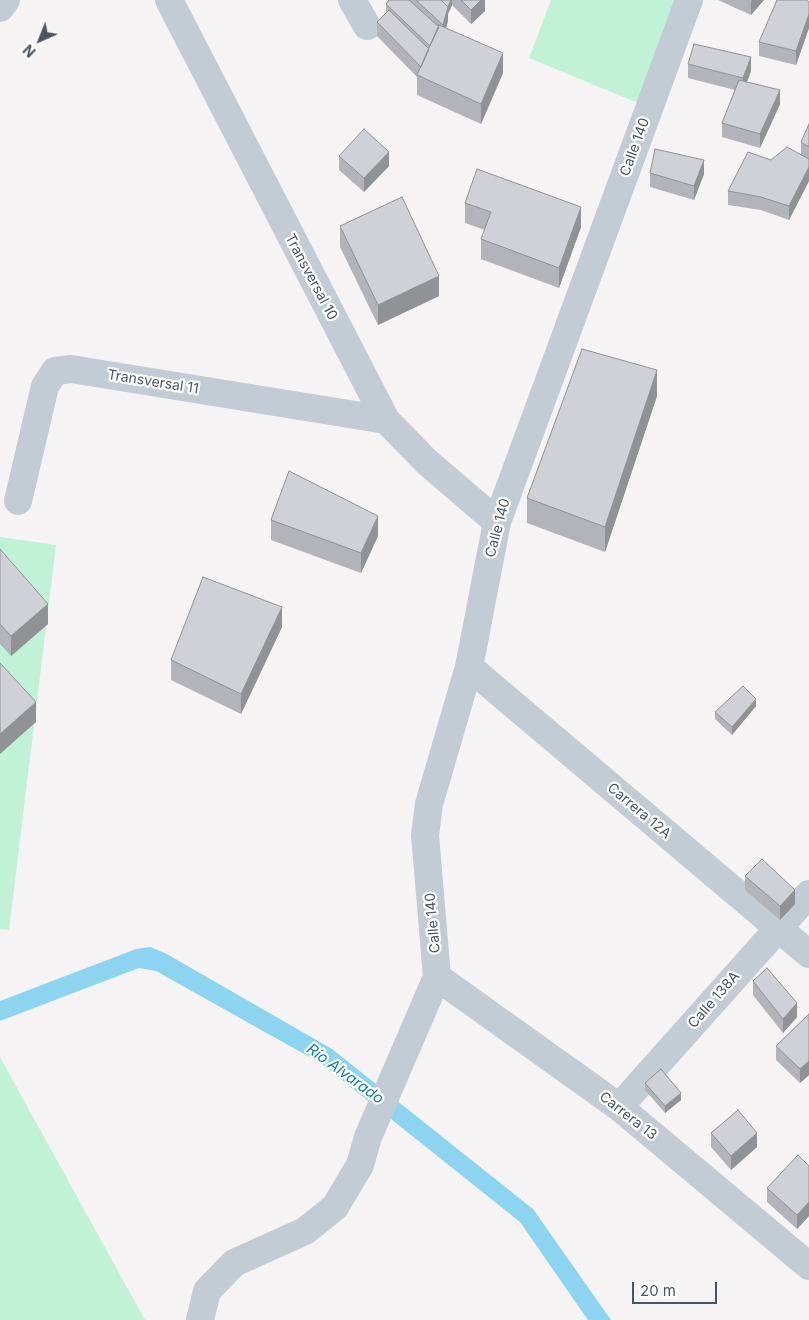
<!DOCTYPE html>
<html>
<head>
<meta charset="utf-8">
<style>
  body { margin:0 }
  #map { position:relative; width:809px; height:1320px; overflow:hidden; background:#f5f3f3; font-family:Inter,sans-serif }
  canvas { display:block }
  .north { position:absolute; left:15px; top:15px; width:50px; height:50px; -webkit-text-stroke:4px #fff; paint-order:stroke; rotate:224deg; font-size:14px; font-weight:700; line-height:20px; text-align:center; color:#495461 }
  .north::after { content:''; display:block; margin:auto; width:18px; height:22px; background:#495461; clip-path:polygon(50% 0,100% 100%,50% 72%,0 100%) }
  .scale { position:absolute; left:632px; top:1282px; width:85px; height:22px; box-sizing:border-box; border:2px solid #495461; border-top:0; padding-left:6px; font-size:15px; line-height:18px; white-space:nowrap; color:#495461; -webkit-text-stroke:4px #fff; paint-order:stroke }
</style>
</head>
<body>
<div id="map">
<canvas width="809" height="1320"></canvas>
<div class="north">N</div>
<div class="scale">20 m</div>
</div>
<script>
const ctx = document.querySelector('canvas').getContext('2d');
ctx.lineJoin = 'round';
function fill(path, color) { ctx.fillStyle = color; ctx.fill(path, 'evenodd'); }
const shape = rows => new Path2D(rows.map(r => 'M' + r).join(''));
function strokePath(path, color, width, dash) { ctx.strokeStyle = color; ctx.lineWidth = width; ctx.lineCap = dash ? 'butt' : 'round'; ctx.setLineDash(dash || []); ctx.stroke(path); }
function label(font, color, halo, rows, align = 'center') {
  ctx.font = font + ' Inter,sans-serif'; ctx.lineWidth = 4.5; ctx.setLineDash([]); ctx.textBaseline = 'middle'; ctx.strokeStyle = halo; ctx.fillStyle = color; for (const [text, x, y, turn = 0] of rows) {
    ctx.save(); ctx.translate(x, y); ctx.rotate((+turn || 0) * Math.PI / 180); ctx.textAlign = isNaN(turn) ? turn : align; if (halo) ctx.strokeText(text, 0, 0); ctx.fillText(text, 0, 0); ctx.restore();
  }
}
const green = shape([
  [551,0,678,0,638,103,529,58],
  [0,537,56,545,9,930,0,929],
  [0,1057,145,1320,0,1320]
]);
const water = shape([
  [150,947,165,953,332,1049,533,1209,611,1320,588,1320,520,1222,322,1064,156,971,139,968,0,1021,0,1001,136,949]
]);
const minor = shape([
  [169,0,386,420,427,462,497,522],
  [352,0,367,26],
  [0,8,6,0],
  [18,501,45,386,55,371,71,369,386,420],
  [469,667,809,954],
  [437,977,619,1107,809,1266],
  [619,1107,809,894],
  [200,1320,207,1291,234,1263,305,1231,335,1207,360,1165,368,1137,437,977,425,835,429,804,469,667,497,522,689,0]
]);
const wall = shape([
  [389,0,485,0,485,11,471,24,452,5,448,14,448,21,446,28,503,73,481,124,417,95,417,77,377,36,377,22,386,13,386,4],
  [718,0,764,0,751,15],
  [809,2,809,28,796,65,759,56,759,42],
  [688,64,751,71,747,82,780,104,760,148,722,137,722,123,735,90,688,78],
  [809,124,809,181,789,220,761,210,728,205,728,191,771,160,801,154,801,142],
  [339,156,389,166,364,192,339,170],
  [650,173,704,174,694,200,650,187],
  [465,203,581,227,559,288,481,259,481,239,485,230,465,223],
  [340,226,439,296,378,325,340,247],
  [657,396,605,552,527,523,527,498],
  [271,520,378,536,361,573,271,540],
  [0,549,48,624,11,656,0,644],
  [282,627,241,714,171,680,171,660],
  [756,706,732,735,715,719,715,712],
  [745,876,795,904,780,920,745,890],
  [753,981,797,1017,783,1033,753,995],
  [809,1014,809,1075,800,1083,776,1060,776,1046],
  [645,1083,681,1100,665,1113,645,1090],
  [711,1133,757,1147,731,1170,711,1147],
  [809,1166,809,1216,797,1229,767,1202,767,1188]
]);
const shadedWall = shape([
  [451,0,452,0,452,5,448,14,448,21,443,39,443,25,448,7],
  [481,0,485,0,485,11,471,24,471,10],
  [752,0,764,0,751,15,751,1],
  [809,14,809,28,796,65,796,51],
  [503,53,503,73,481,124,481,104],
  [751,57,751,71,743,92,743,78],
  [780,90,780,104,760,148,760,134],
  [389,152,389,166,364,192,364,178],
  [704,160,704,174,694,200,694,186],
  [809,167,809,181,789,220,789,206],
  [581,207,581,227,559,288,559,268],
  [439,276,439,296,378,325,378,305],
  [657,370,657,396,605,552,605,527],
  [378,516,378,536,361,573,361,553],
  [48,604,48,624,11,656,11,636],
  [282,607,282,627,241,714,241,694],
  [756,699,756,706,732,735,732,727],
  [36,702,36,722,0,754,0,734],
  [795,890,795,904,780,920,780,906],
  [797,1003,797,1017,783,1033,783,1019],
  [809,1061,809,1075,800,1083,800,1069],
  [681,1093,681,1100,665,1113,665,1106],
  [757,1133,757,1147,731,1170,731,1156],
  [809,1202,809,1216,797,1229,797,1215]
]);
const building = shape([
  [389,0,409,0,439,27,430,46,386,4,389,0],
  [416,0,441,0,448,7,443,25,416,0],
  [441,0,451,0,448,7,441,0],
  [461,0,481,0,471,10,461,0],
  [777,0,806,0,809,2,809,14,796,51,759,42,777,0],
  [389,10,429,49,421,67,377,22,389,10],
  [439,25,503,53,481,104,417,75,439,25],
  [694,44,751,57,743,78,688,64,694,44],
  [739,80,780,90,760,134,722,123,739,80],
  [809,124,809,147,801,142,809,124],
  [364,129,389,152,364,178,339,156,364,129],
  [787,147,809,159,809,167,789,206,761,197,728,191,748,152,771,160,787,147],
  [655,149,704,160,694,186,650,173,655,149],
  [477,169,581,207,559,268,481,239,491,212,465,203,477,169],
  [402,197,439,276,378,305,340,226,402,197],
  [582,349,657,370,605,527,527,498,582,349],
  [289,471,378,516,361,553,271,520,289,471],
  [0,549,48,604,11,636,0,624,0,549],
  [203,577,282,607,241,694,171,660,203,577],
  [0,663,36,702,0,734,0,663],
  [743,686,756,699,732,727,715,712,743,686],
  [762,859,795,890,780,906,745,876,762,859],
  [767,968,797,1003,783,1019,753,981,767,968],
  [809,1014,809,1061,800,1069,776,1046,809,1014],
  [661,1069,681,1093,665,1106,645,1083,661,1069],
  [738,1110,757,1133,731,1156,711,1133,738,1110],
  [798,1155,809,1166,809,1202,797,1215,767,1188,798,1155]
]);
const streetNames = [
  ["Calle 140",635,147,-70],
  ["Transversal 10",311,277,62],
  ["Transversal 11",153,382,9],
  ["Calle 140",498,528,-75],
  ["Carrera 12A",639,811,40],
  ["Calle 140",433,923,-95],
  ["Calle 138A",714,1000,-49],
  ["Carrera 13",628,1116,38]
];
const waterNames = [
  ["Río Alvarado",345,1074,36]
];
fill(green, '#c1f2d8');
fill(water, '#8dd4f0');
strokePath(minor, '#c3ccd4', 28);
fill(wall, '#b2b4b9');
fill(shadedWall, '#919296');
fill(building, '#cfd1d7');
strokePath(building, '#919296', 1);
label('14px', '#495461', '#fff', streetNames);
label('italic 15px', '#087eaf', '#fff', waterNames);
</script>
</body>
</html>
